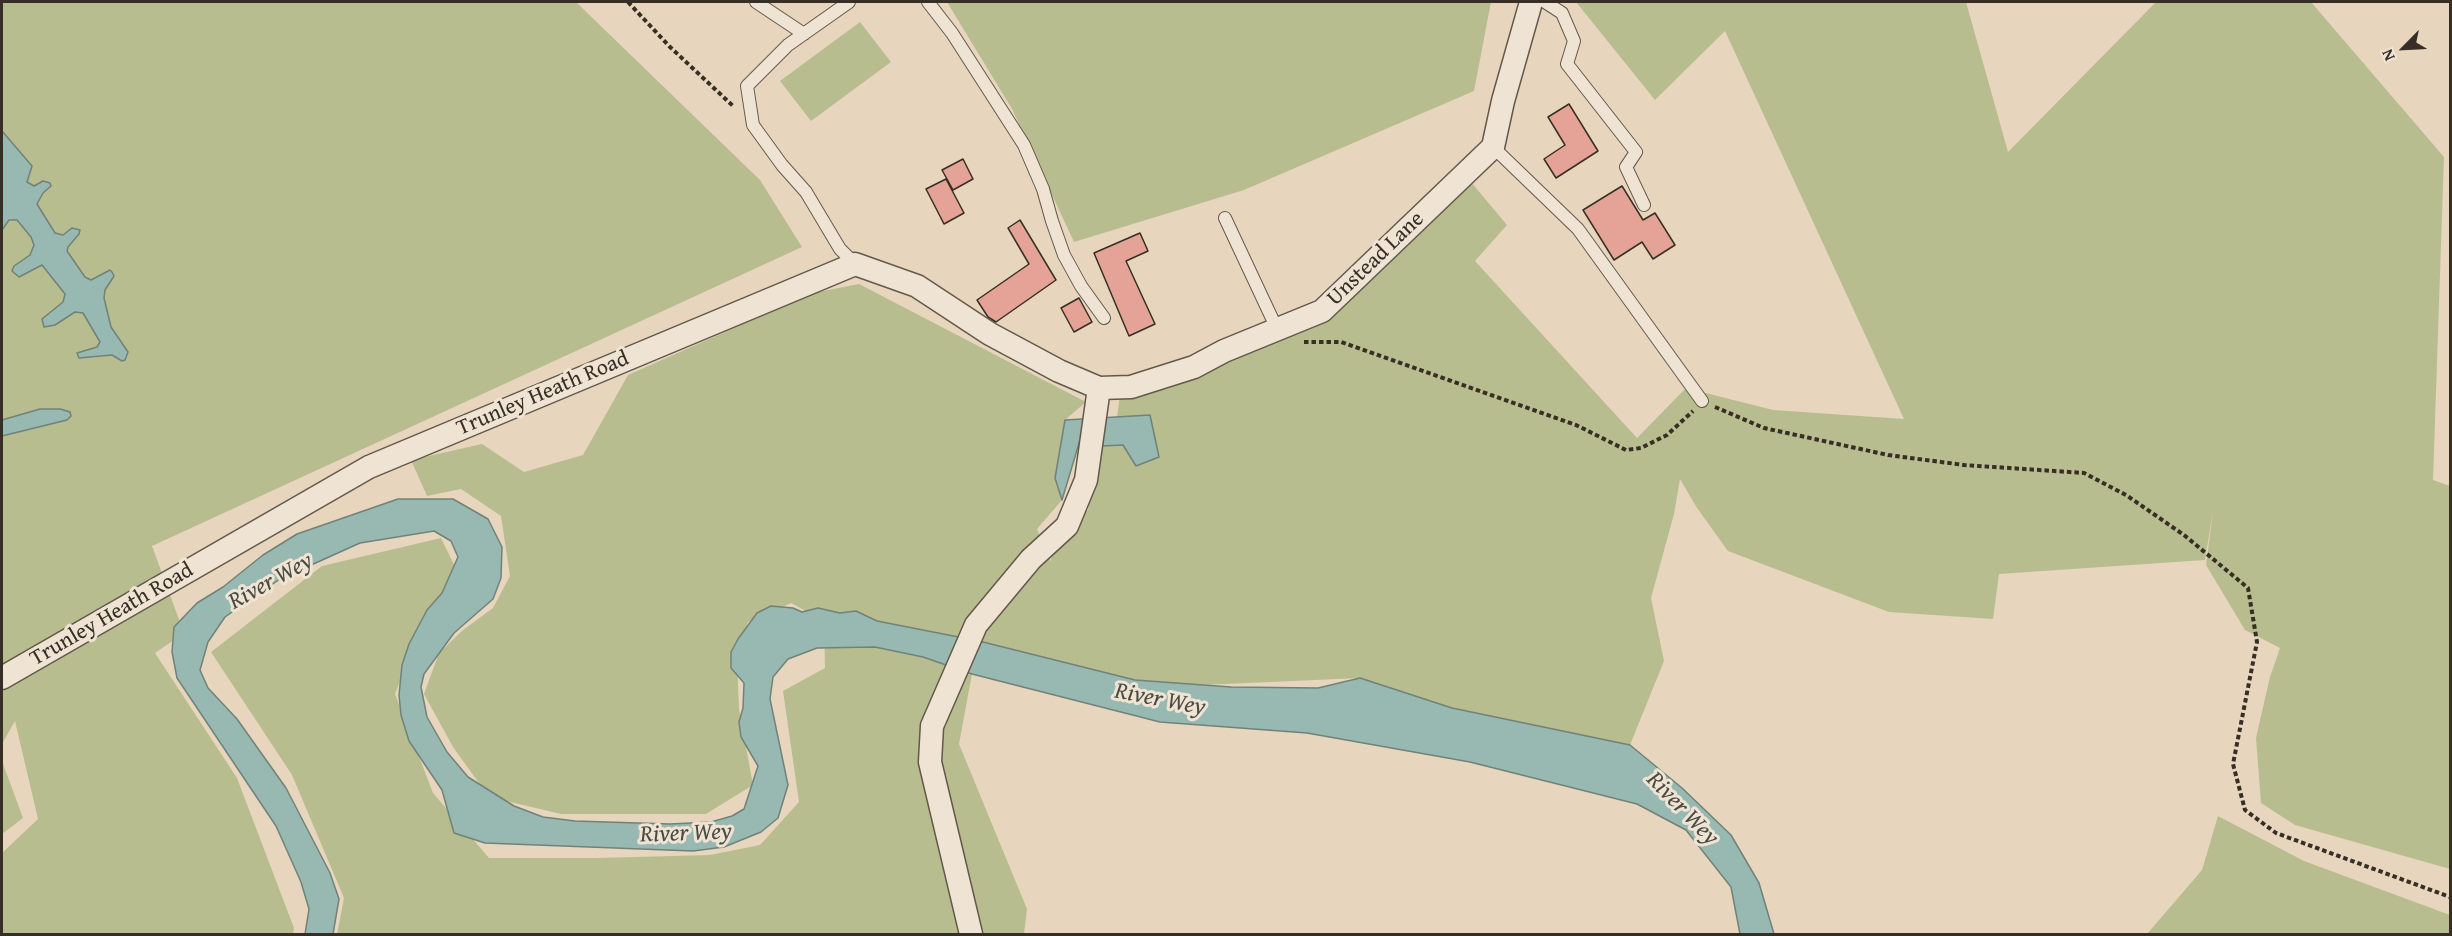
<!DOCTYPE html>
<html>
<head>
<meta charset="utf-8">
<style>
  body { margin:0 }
  #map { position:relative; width:2452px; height:936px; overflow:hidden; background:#e7d6bd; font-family:"Gentium Book Plus",serif }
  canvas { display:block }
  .frame { position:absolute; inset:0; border:3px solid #372f25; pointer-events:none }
  .north { position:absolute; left:2374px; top:18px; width:60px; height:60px; -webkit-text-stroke:4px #efe4d4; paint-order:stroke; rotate:246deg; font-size:16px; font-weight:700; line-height:24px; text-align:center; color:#372f25 }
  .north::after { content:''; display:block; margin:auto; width:21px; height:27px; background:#372f25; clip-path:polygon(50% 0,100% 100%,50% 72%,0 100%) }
</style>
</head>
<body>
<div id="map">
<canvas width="2452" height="936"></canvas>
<div class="frame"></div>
<div class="north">N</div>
</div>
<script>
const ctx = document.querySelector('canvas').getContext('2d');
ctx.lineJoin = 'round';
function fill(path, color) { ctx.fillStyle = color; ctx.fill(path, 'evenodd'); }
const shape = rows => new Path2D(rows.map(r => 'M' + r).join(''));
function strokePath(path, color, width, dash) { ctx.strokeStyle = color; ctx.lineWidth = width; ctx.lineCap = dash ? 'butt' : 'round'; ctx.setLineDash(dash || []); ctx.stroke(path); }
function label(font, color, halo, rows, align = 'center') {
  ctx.font = font + ' "Gentium Book Plus",serif'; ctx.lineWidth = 6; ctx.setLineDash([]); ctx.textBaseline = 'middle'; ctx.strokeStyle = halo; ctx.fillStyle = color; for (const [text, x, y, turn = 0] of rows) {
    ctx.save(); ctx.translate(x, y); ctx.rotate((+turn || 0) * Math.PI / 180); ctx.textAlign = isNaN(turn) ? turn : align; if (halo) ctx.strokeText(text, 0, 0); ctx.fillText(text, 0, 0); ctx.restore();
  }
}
const green = shape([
  [2,2,576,2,760,180,802,247,152,546,184,633,155,653,237,778,294,928,293,934,2,934,2,853,38,819,15,721,2,744],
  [947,2,1491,2,1474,91,1244,190,1074,242,1012,109],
  [1576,2,1966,2,2008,152,2156,2,2311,2,2444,157,2433,480,2450,486,2450,869,2295,825,2261,803,2256,738,2270,677,2280,648,2245,630,2206,565,2213,511,2205,560,1999,574,1993,619,1889,612,1728,551,1697,508,1680,479,1674,514,1651,598,1664,661,1630,745,1452,708,1360,678,1203,685,1135,680,1052,660,946,642,972,674,959,744,1027,909,1024,934,337,934,344,898,292,775,211,652,322,566,441,538,460,577,424,620,395,694,433,793,489,858,598,858,710,855,760,845,799,802,783,691,825,668,824,621,791,603,748,622,737,657,739,709,753,785,706,814,561,814,489,797,453,747,424,694,439,653,463,630,493,608,510,576,501,516,461,489,427,496,411,460,482,444,524,472,583,455,628,375,813,293,859,284,1086,402,1065,420,1055,478,1062,500,1037,529,1051,562,1052,545,1088,510,1102,446,1123,445,1150,415,1117,417,1120,395,1167,389,1336,310,1471,182,1507,225,1475,261,1637,438,1686,388,1773,410,1904,419,1725,31,1655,100],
  [860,22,891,62,811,121,780,81],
  [2,761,23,818,2,834],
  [2218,816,2304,861,2450,915,2450,934,2147,934,2202,870]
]);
const water = shape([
  [2,131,32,166,27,182,34,186,43,181,50,183,51,186,43,193,37,204,55,233,63,235,72,228,80,230,79,234,68,247,67,251,85,277,91,280,110,270,112,272,114,276,105,290,104,298,111,327,128,352,125,360,122,361,112,355,79,358,77,353,97,347,100,342,83,313,75,312,55,325,44,327,42,319,63,302,65,294,42,265,19,277,12,271,14,266,30,255,34,245,31,237,17,220,9,220,2,230,2,131],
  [40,409,60,409,70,412,71,416,67,420,2,436,2,420,40,409],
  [1150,415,1159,457,1136,466,1123,445,1102,446,1080,440,1062,500,1055,478,1065,420,1150,415],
  [398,499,453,499,488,519,502,547,501,578,493,599,454,633,424,674,421,687,427,717,447,752,468,777,514,806,543,817,575,821,670,824,711,822,732,816,744,809,758,766,741,737,739,722,743,708,744,683,731,668,731,652,738,639,757,613,771,606,793,608,802,612,818,608,840,613,856,611,877,621,979,641,1135,680,1231,687,1318,688,1360,678,1452,708,1630,745,1682,788,1731,835,1759,883,1774,934,1740,934,1731,887,1686,830,1637,804,1470,762,1307,733,1160,722,972,674,923,657,875,647,817,648,788,659,773,677,770,699,788,785,778,818,761,832,724,847,693,851,485,843,454,833,442,790,409,741,401,715,399,695,402,665,409,644,427,610,442,593,458,557,451,541,434,531,360,543,280,579,225,617,208,642,200,670,208,688,237,719,286,788,330,873,339,899,333,934,305,934,309,909,301,882,276,826,177,678,172,652,174,627,197,603,223,587,263,555,297,534,398,499]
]);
const building = shape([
  [1569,104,1598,151,1556,178,1544,159,1565,145,1548,117,1569,104],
  [963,159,973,179,953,190,942,170,963,159],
  [946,179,964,213,944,224,926,189,946,179],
  [1622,186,1643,220,1655,213,1675,245,1653,259,1642,242,1614,260,1583,210,1622,186],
  [1020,220,1056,280,996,322,988,317,977,300,1029,264,1008,228,1020,220],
  [1140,233,1148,251,1126,261,1155,324,1129,336,1094,253,1140,233],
  [1079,298,1092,322,1074,332,1061,308,1079,298]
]);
const path = shape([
  [628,2,669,46,733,106],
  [1304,342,1341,342,1576,425,1626,450,1641,448,1667,435,1693,411],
  [1715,407,1764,428,1888,455,1964,465,2084,473,2126,495,2184,535,2248,588,2257,642,2233,764,2245,810,2276,833,2450,897]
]);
const service = shape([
  [756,2,804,34],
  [849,2,788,45,747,86,753,125,782,165,806,192,840,249,855,264],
  [928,2,952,33,1024,145,1043,189,1052,221,1064,255,1081,286,1104,318],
  [1545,2,1562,13,1574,41,1567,64,1636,152,1626,167,1644,205],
  [1493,147,1578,229,1702,401],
  [1225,218,1277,329]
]);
const minor = shape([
  [2,678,369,467,855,264,917,286,990,334,1059,371,1099,388,1131,387,1194,367,1224,351,1322,311,1493,147,1503,101,1531,2],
  [971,934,930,762,932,726,976,625,1031,559,1067,526,1086,480,1099,388]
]);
const streetNames = [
  ["Unstead Lane",1376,259,-44],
  ["Trunley Heath Road",543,394,-23],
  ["Trunley Heath Road",112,615,-30]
];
const waterNames = [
  ["River Wey",271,582,-29],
  ["River Wey",1160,700,11],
  ["River Wey",1682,809,46],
  ["River Wey",686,834,-2]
];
fill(green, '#b8bd8f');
fill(water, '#97b9b1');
strokePath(water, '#718279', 1.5);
fill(building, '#e4a396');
strokePath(building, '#372f25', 1.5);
strokePath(service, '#63594b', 14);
strokePath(minor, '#63594b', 25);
strokePath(path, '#372f25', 4, [4.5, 3]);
strokePath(service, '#efe4d4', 12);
strokePath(minor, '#efe4d4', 22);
label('22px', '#372f25', '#efe4d4', streetNames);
label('italic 24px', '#4a4b41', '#efe4d4', waterNames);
</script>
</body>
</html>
